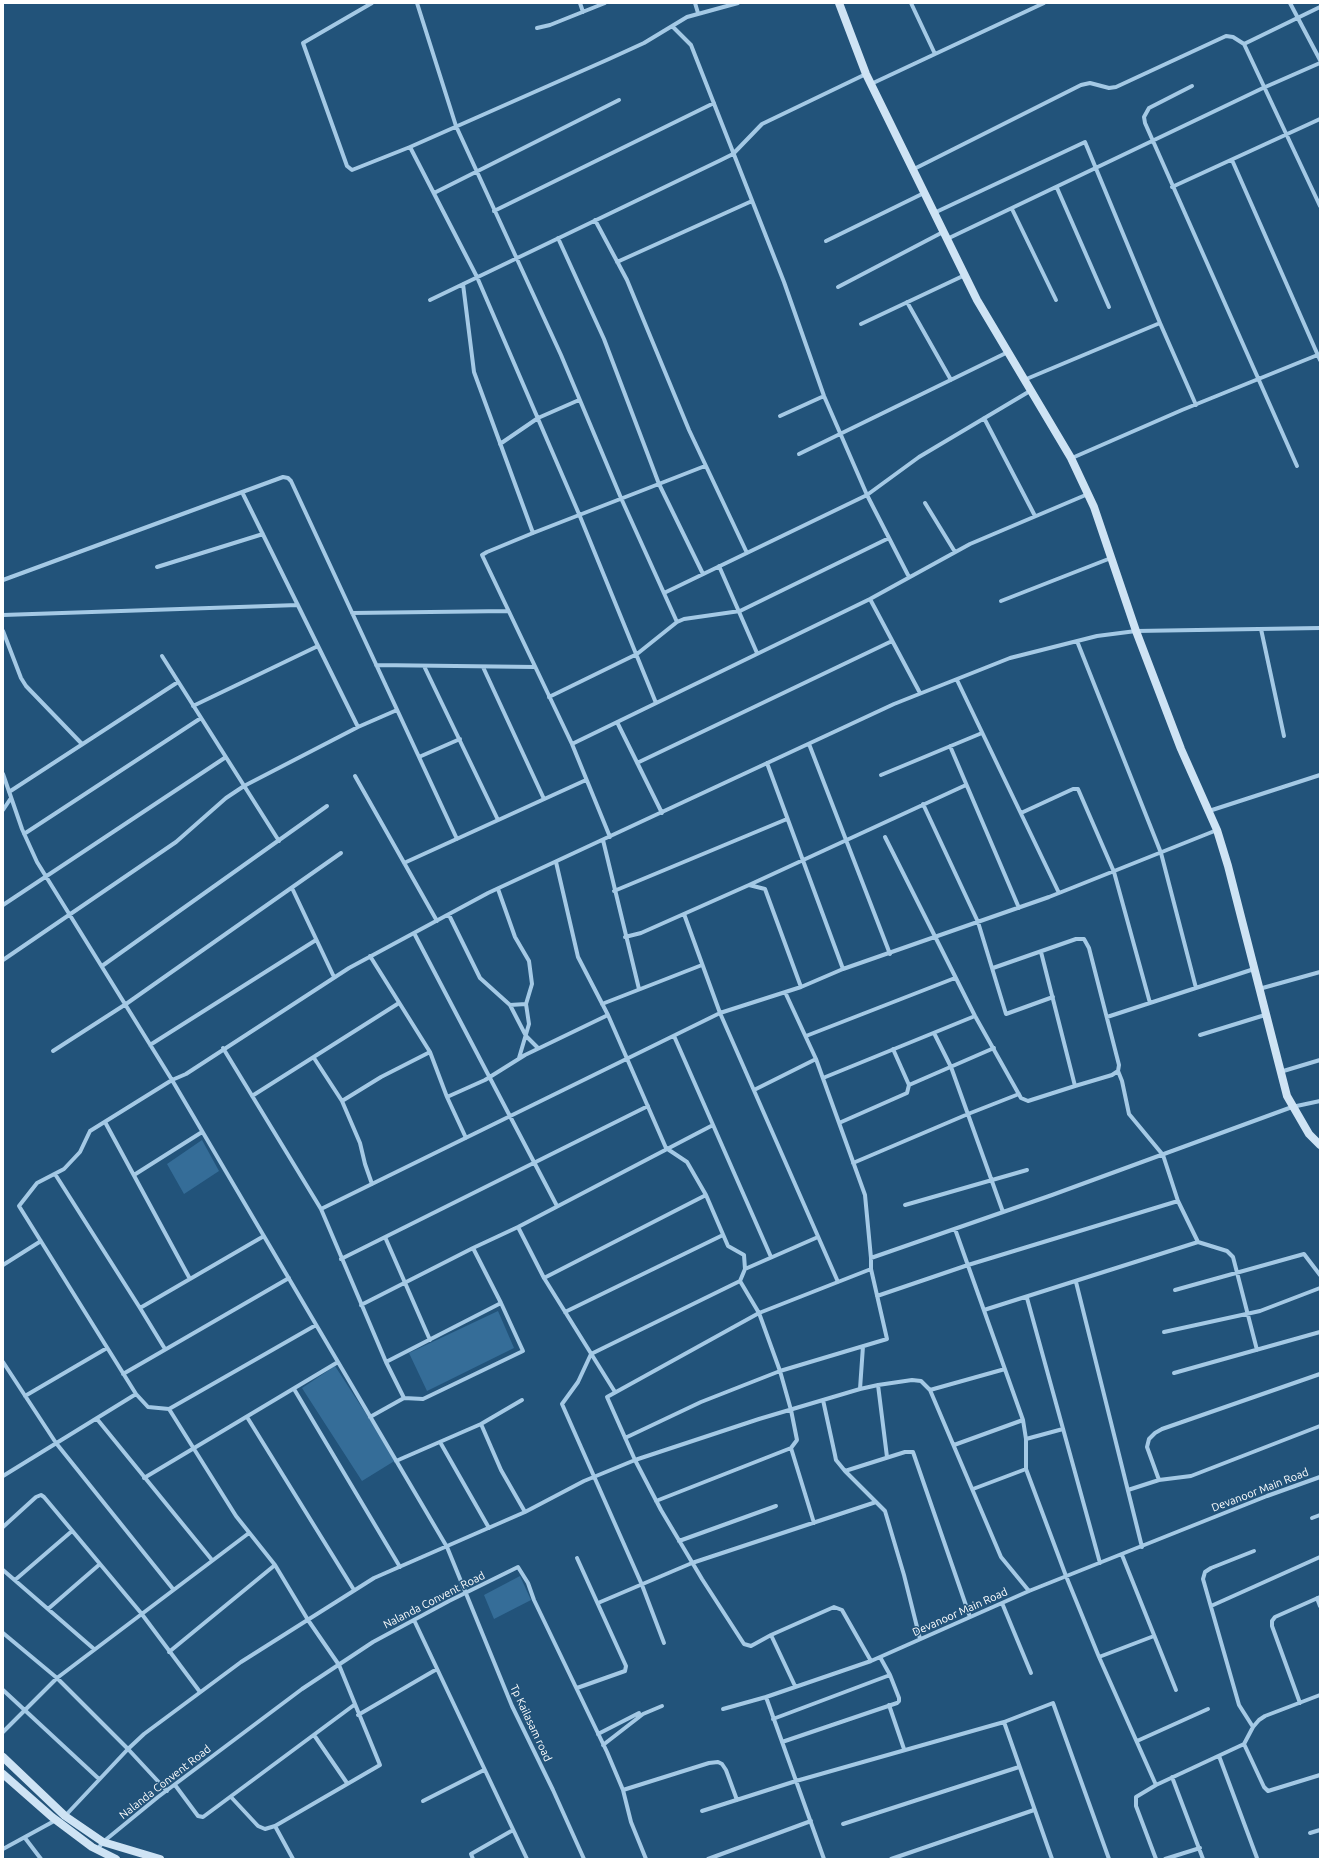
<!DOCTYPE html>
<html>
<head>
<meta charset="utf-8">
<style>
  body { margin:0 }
  #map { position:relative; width:1323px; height:1862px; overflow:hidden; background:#22537a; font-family:Ubuntu,sans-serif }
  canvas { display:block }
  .frame { position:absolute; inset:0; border:4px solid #fff; pointer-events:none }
</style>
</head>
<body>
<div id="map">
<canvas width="1323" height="1862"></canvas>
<div class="frame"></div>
</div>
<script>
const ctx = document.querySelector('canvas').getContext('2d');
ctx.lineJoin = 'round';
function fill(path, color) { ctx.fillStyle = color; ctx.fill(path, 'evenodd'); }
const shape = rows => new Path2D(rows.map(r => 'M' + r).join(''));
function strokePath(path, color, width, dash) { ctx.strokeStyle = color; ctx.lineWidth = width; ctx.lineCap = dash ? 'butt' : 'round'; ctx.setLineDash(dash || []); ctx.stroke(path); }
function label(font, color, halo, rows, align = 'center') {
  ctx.font = font + ' Ubuntu,sans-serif'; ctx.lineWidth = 3; ctx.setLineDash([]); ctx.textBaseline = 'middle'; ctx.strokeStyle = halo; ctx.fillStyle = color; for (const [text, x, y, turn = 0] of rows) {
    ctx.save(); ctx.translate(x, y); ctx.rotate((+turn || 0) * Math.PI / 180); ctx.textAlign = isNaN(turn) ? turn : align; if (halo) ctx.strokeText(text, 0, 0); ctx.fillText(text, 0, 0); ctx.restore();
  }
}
const green = shape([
  [202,1140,219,1171,184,1194,167,1164],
  [498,1311,514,1348,427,1391,409,1353],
  [335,1366,396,1460,362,1481,302,1388],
  [520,1576,531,1600,494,1619,484,1595]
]);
const street = shape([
  [372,3,303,43,347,166,352,170,410,147,609,59,644,43,687,17,738,3],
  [417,3,456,126,561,355,621,498,677,622],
  [580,3,583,12],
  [695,3,698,13],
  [911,3,935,54],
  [1290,3,1320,60],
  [672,26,691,45,784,282,824,396,867,495,909,577],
  [537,28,550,25,605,3],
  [1244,44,1320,7],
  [871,84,1044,3],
  [1192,86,1149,108,1144,117,1145,123,1297,466],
  [410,147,477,277,579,514,656,703],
  [1232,160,1320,360],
  [912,170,1081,85,1090,83,1109,88,1116,87,1226,36,1233,37,1244,44,1320,206],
  [1172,187,1320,119],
  [1057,188,1109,307],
  [434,193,619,100],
  [1012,209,1056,300],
  [494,211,714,103],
  [934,213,1085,142,1160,323,1196,405],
  [595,220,627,280,689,430,747,553],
  [558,238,604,339,659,484,703,574],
  [947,239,1263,88,1320,63],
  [826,241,924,193],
  [617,262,752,201],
  [463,284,474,372,533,533],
  [838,287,943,232],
  [430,300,721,160,733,154,762,124,866,74],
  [907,302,951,380],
  [861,324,965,275],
  [1024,380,1160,323],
  [780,416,824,396],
  [984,418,1035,516],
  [500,444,538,418,579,400],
  [799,454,1008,352],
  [1072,458,1182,410,1320,354],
  [242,492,358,727],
  [925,503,955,552],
  [719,566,757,653],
  [157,567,263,534],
  [3,580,283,477,288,478,291,481,457,839],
  [664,593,867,495,919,457,1030,391],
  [870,599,920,693],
  [1001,601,1111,558],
  [352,613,508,611],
  [3,615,298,605],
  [1261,629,1284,736],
  [3,631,21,678,26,686,82,744],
  [1077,641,1161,853,1196,988],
  [162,656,279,841],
  [376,665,535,667],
  [424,666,498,820],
  [483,667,544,799],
  [957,680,1059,893],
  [549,697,637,654,677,622,684,619,740,611,889,538],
  [193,706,318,646],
  [617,722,662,813],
  [572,744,870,599,970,544,1088,494],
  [809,744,890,954],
  [950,746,1019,908],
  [419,757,460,739],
  [637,763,892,641],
  [767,763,843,969],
  [3,774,22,829,37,862,172,1080,186,1074,349,968,488,893,894,704,1010,658,1097,636,1136,631,1320,628],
  [881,775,982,733],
  [355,776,437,921],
  [9,792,178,682],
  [923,804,978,922,1006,1014,1053,997],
  [3,810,11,798],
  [1209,811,1320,775],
  [1021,813,1073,789,1078,789,1114,872,1150,1003],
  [24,834,201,718],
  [610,837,572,744,482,555,487,552,533,533,705,466],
  [885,837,975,1016,1021,1098,1028,1101,1075,1086],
  [603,840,639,989],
  [556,862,578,957,608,1015,666,1148,687,1162,706,1195,728,1246,744,1255,745,1269,740,1281,591,1354,578,1382,562,1404,642,1585,664,1643],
  [404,863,586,780],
  [749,885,966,785],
  [292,888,334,977],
  [498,889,515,937,529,961,532,984,526,1004,529,1024,519,1058],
  [614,891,787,819],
  [3,905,226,757],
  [684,914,720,1013,838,1282],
  [449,915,480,978,510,1005,526,1036,538,1048],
  [414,933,557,1206],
  [625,937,641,933,749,885,765,889,801,987],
  [370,956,430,1052,447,1097,466,1138],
  [3,960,176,842,226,798,244,786,358,727,397,710],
  [102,966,327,806],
  [993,968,1076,939,1084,939,1089,948,1119,1065,1118,1071,1112,1075,1075,1086,1041,952],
  [1259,989,1320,972],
  [785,992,816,1059,865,1195,871,1258],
  [602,1004,702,965],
  [510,1005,526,1004],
  [1107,1017,1254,969],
  [934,1033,951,1067,1003,1212],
  [1200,1035,1265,1015],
  [674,1036,771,1257],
  [806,1036,955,978],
  [150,1045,316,940],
  [223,1048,321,1209,386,1362,404,1398],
  [53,1051,126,1004,341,853],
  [314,1058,342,1101,360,1143,365,1164,372,1184],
  [1118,1071,1122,1081,1129,1114,1163,1155,1178,1201,1198,1242,1227,1251,1233,1257,1257,1350],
  [1280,1072,1320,1060],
  [823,1078,975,1016],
  [909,1085,994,1048],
  [754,1090,816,1059],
  [252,1096,399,1003],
  [447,1097,485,1080,525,1055,608,1015],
  [342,1101,381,1077,430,1052],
  [105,1122,190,1279],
  [839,1123,907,1093,909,1085,893,1049],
  [853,1163,968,1114,1019,1094],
  [55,1174,140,1308,165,1349],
  [134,1175,202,1132],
  [905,1205,1027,1170],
  [321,1209,720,1013,801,987,843,969,1049,897,1217,830],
  [518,1227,544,1278,706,1195],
  [955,1229,1023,1420,1026,1439,1026,1469,1066,1576,1099,1657,1156,1785],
  [385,1237,430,1340],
  [341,1259,648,1106],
  [3,1265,41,1241],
  [745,1269,818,1237],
  [871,1269,759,1313,607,1397,635,1460,661,1510,702,1579,744,1644,751,1646,771,1635,834,1607,842,1610,871,1661],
  [544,1278,615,1392],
  [1076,1282,1142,1547],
  [1175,1290,1304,1254,1320,1275],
  [877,1296,968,1265,1178,1201],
  [1027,1298,1100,1563],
  [361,1305,473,1248],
  [140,1308,264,1236],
  [984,1310,1198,1242],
  [565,1312,723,1235],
  [316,1325,169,1409,148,1407,136,1394,19,1206,37,1183,64,1169,80,1152,90,1131,172,1080,447,1547,512,1706,553,1790,584,1859],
  [1164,1332,1260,1311,1320,1288],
  [3,1362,56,1443,173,1589],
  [386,1362,501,1303],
  [1174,1373,1320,1332],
  [123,1374,289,1278],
  [878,1385,912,1380,921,1381,930,1390,1001,1557,1029,1591],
  [294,1389,400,1567],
  [860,1389,863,1346],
  [930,1390,1005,1369],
  [25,1396,107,1348],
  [823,1400,835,1455,836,1460,845,1471],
  [169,1409,236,1516,275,1565,308,1620,339,1665,380,1765,275,1826,265,1829,258,1826,231,1797],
  [247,1417,354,1590],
  [370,1417,404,1398,423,1399,523,1351,501,1303,473,1248,518,1227,713,1125],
  [97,1419,212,1560],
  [481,1424,501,1470,525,1512],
  [625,1438,701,1402,780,1371,759,1313,740,1281],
  [1026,1439,1063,1429],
  [440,1442,489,1528],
  [954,1445,1023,1420],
  [791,1448,814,1523],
  [396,1461,481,1424,522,1400],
  [3,1476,136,1394],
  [144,1478,338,1362],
  [1159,1480,1147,1447,1149,1439,1155,1433,1162,1429,1320,1374],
  [973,1489,1026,1469],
  [1128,1490,1159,1480,1191,1476,1320,1426],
  [656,1501,791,1448,797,1440,791,1410,780,1371,887,1339,871,1269,871,1258,1052,1195,1292,1107,1320,1101],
  [1312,1518,1320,1515],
  [3,1527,36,1497,41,1495,44,1497,141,1613,200,1692],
  [679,1541,776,1506],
  [1122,1555,1176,1690],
  [3,1570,94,1649],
  [15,1580,72,1531],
  [1317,1598,1320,1606],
  [598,1603,692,1563,876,1502],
  [1002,1603,1031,1673],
  [1211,1606,1320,1557],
  [48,1609,100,1564],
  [414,1620,527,1859],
  [3,1633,57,1678,128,1749,167,1791],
  [771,1635,795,1686],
  [920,1639,904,1575,885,1511,845,1471,905,1452,913,1452,970,1617],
  [169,1652,275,1565],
  [1099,1657,1154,1636],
  [577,1688,625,1671,626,1666,577,1558],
  [3,1690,99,1779],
  [766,1697,824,1859],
  [1300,1703,1272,1626,1272,1621,1275,1617,1320,1597],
  [889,1705,904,1749],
  [723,1709,766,1697,871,1661,1029,1591,1267,1496,1320,1477],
  [358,1715,437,1669],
  [773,1719,890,1675,880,1657],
  [1004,1722,1052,1859],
  [1253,1727,1239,1705,1203,1579,1205,1572,1211,1568,1254,1551],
  [3,1732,57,1678,249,1533],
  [598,1734,639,1713],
  [314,1735,347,1783],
  [1137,1741,1208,1709],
  [782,1742,897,1703,899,1701,899,1698,890,1675],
  [1244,1744,1264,1787,1268,1791,1320,1775],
  [603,1745,643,1714,662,1706],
  [1219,1756,1257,1858],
  [1172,1777,1203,1859],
  [175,1785,198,1816,203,1817,354,1705],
  [623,1790,709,1763,718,1762,722,1764,726,1770,737,1800],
  [423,1801,484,1770],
  [702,1811,796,1781,1004,1722,1053,1703,1109,1859],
  [65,1816,128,1749,144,1734,241,1662,374,1578,525,1512,584,1481,635,1460,759,1419,860,1389,878,1385,887,1457],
  [843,1824,1019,1767],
  [275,1826,293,1859],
  [1310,1833,1320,1830],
  [25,1838,41,1859],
  [3,1849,56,1820],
  [97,1850,103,1842,158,1797,302,1689,373,1642,449,1601,518,1567,528,1583,534,1600,607,1752,623,1790,631,1822,646,1859],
  [473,1859,471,1854,513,1830],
  [708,1859,811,1821],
  [891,1859,1034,1810],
  [1156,1859,1136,1806,1136,1797,1156,1785,1244,1744,1253,1727,1259,1720,1265,1716,1320,1695],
  [1165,1859,1200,1848]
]);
const secondary = shape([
  [839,3,866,74,977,300,1071,458,1094,507,1136,631,1181,749,1217,830,1228,866,1287,1096,1309,1134,1320,1145],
  [3,1757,65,1816,103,1842,160,1859],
  [3,1774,52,1817,92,1847,116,1859]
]);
const streetNames = [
  ["Devanoor Main Road",1260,1490,-21],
  ["Nalanda Convent Road",434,1600,-27],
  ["Devanoor Main Road",960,1612,-24],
  ["Tp Kailasam road",531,1723,65],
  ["Nalanda Convent Road",165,1782,-38]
];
fill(green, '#356d98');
strokePath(street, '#a4c9e5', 4);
strokePath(secondary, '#cee3f4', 8);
label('11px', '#fff', '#22537a', streetNames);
</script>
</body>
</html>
